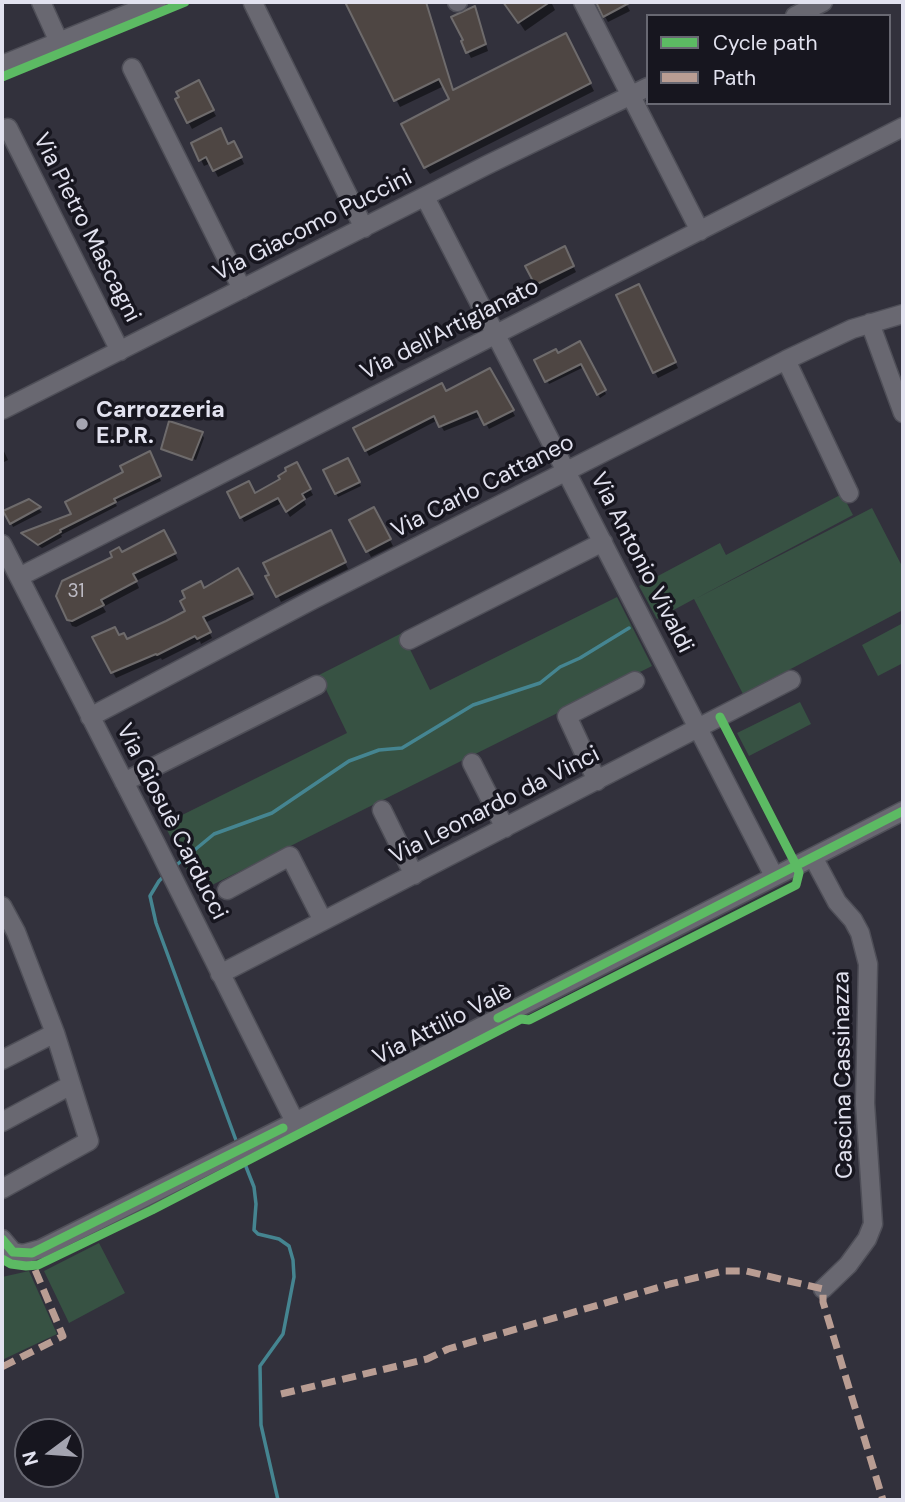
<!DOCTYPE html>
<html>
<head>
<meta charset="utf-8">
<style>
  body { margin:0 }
  #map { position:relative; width:905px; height:1502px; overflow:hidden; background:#32313c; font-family:"DM Sans",sans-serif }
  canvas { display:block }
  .frame { position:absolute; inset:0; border:4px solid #e2e2ef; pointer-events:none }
  .legend { position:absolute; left:646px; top:14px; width:245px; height:91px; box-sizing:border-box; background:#17161f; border:2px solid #686872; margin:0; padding:9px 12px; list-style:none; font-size:21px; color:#e2e2ef }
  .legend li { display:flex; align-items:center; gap:14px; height:35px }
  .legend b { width:35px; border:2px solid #686872 }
  .north { position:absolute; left:14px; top:1418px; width:70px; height:70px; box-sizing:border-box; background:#17161f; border:2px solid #686872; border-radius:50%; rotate:254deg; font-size:19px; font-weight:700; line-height:28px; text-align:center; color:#e2e2ef }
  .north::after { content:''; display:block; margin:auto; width:24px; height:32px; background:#a4a4b0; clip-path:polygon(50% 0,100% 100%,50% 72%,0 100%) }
</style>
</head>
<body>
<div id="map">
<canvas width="905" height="1502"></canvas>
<div class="frame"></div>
<ul class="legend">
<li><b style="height:9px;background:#5cba63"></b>Cycle path</li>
<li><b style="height:9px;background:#b99d93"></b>Path</li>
</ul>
<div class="north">N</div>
</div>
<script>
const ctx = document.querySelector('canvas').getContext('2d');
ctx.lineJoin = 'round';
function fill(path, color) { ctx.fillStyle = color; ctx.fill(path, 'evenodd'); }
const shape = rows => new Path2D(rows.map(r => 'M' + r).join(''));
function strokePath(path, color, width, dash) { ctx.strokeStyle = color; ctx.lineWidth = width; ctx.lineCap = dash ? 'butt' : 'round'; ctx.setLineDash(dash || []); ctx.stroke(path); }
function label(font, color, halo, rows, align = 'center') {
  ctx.font = font + ' "DM Sans",sans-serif'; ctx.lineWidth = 7; ctx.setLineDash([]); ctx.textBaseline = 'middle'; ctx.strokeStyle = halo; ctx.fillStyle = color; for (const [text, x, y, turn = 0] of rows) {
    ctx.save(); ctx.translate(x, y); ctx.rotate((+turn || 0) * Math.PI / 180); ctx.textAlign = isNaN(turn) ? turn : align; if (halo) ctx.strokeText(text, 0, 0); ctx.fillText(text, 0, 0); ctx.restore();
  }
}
const green = shape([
  [842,494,853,515,695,599,872,508,903,568,903,610,743,694,694,599,657,619,639,586,720,543,726,555],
  [617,597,652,666,198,892,164,824,347,733,319,675,402,633,430,690],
  [903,623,903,663,878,676,862,645],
  [800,702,811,724,749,756,737,733],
  [99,1243,125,1293,69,1323,44,1271],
  [29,1271,57,1334,2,1360,2,1277]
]);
const shadow = shape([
  [347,2,425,2,454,91,569,42,594,91,430,174,425,167,452,100,444,86,400,107],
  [511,2,551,2,555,10,525,31,507,4],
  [597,2,625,2,630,11,608,22],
  [477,15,488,51,471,58,468,52],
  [198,83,216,116,192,129,177,100],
  [193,144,228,146,237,149,244,164,218,177,211,163,204,166],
  [564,248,576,272,540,291,528,267],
  [642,292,678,368,658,378,655,372],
  [579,344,606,394,600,398,584,367,549,384,537,361,557,355],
  [490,370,515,416,489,429,482,416,444,431,438,420,369,456,355,429,445,393],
  [202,434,204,438,196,460,163,448],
  [2,447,8,460,2,463],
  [151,457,161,481,115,503,117,506,61,535,62,537,42,548,25,537,23,534,73,515,125,473],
  [348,460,361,486,338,497,325,471],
  [296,464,313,495,304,500,306,505,290,517,282,503,244,522,229,492,255,495,283,480],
  [29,501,42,512,13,527,6,511],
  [374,509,393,546,371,557,352,521],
  [167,538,178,560,136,581,139,588,103,607,106,612,76,627,72,626,57,595,63,582,121,554],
  [334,539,348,569,281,602,268,577],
  [237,571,254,599,205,623,212,638,201,644,200,641,162,660,161,658,116,678,94,638,119,637,127,641,188,611,204,590]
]);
const stream = shape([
  [174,867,214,834,272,813,349,761,379,750,402,748,473,705,540,683,560,667,580,658,629,628],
  [166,874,159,881,150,896,156,923,237,1143],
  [241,1154,254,1187,256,1204,254,1230,258,1234,279,1239,289,1246,293,1260,294,1277,283,1334,260,1366,261,1425,278,1500]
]);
const building = shape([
  [345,2,426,2,453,90,566,33,591,83,424,168,401,124,449,99,439,79,394,101,345,2],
  [503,2,550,2,518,23,503,2],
  [596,2,631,2,603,17,596,2],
  [475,6,486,44,466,53,461,41,463,40,451,17,475,6],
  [199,80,214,110,187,123,175,99,179,97,176,92,199,80],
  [221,128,228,144,234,141,242,157,213,171,206,157,199,161,191,143,221,128],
  [565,246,574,266,535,285,525,266,565,246],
  [639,284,676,362,653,373,616,295,639,284],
  [580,341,606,390,597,395,581,364,545,382,534,360,556,349,558,353,580,341],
  [490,368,514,410,484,425,477,411,439,427,434,416,365,451,353,428,442,383,446,391,490,368],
  [169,421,203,432,192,460,161,449,169,421],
  [150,451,161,476,114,499,116,502,60,530,61,532,38,545,21,533,71,514,65,502,123,472,120,466,150,451],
  [348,458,360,482,335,494,323,470,348,458],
  [297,462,311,489,302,494,305,499,286,512,278,498,240,518,227,492,249,481,255,493,280,479,278,476,286,471,285,468,297,462],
  [29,499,41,507,10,524,3,511,29,499],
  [374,507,391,539,366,552,349,520,374,507],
  [164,530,176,553,133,574,137,581,101,600,104,605,72,621,67,620,56,596,62,581,112,557,110,552,119,547,122,552,164,530],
  [331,530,346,562,276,597,265,576,269,575,263,563,331,530],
  [238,568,253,594,203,617,211,632,197,639,195,636,157,655,156,654,111,673,92,637,115,627,119,635,124,633,127,639,166,621,185,611,180,601,185,598,182,591,201,581,204,588,238,568]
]);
const minor = shape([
  [41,2,59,42],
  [457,2,458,2],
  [583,2,700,231],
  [253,3,364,228],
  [795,16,823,2],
  [2,65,157,2],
  [132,68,242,289],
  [8,128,120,351],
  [425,197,774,876],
  [870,323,903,413],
  [786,360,849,493],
  [2,410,487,165,648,87],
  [2,544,155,842,295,1122],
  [19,577,903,127],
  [409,640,603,542],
  [90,717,312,600,786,360,852,329,903,314],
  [472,763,505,828],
  [597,781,567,716,635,681],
  [124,782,317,685],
  [382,810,414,875],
  [813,857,837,902,853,920,860,933,868,964,865,1103,873,1224,867,1239,848,1265,823,1289],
  [227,890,290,856,323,921],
  [2,906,16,932,55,1033,89,1141,2,1189],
  [220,974,791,680],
  [2,1060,55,1033],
  [2,1122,71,1085],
  [2,1239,13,1252,23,1254,41,1249,295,1122,903,811]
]);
const quiet = shape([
  [2,1367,63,1336,33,1265],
  [281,1394,427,1359,448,1349,670,1284,723,1271,746,1271,823,1289,823,1302,883,1500]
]);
const cycleway = shape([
  [2,77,185,2],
  [498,1018,903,811],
  [2,1239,13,1252,32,1253,283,1128],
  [2,1259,11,1264,26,1266,38,1265,152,1210,521,1019,529,1020,796,885,799,873,796,865,720,717]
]);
const markers = [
  [82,424,7,"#a4a4b0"]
];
const numberNames = [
  ["31",76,592]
];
const streetNames = [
  ["Via Giacomo Puccini",313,226,-27],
  ["Via Pietro Mascagni",86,228,63],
  ["Via dell'Artigianato",450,330,-27],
  ["Via Carlo Cattaneo",483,487,-27],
  ["Via Antonio Vivaldi",641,563,63],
  ["Via Leonardo da Vinci",495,806,-27],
  ["Via Giosuè Carducci",171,822,63],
  ["Via Attilio Valè",443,1025,-27],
  ["Cascina Cassinazza",844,1075,-91]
];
const poiNames = [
  ["Carrozzeria",96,411],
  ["E.P.R.",96,437]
];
fill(green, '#375243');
fill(shadow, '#0007');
strokePath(stream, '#458591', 3.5);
fill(building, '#4e4643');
strokePath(building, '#6e6b6c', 2);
strokePath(minor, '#4f4f58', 21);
strokePath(minor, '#696871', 18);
strokePath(quiet, '#b99d93', 7, [14, 7]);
strokePath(cycleway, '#5cba63', 9);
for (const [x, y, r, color] of markers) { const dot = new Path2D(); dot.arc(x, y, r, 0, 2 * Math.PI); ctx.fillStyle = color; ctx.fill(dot); strokePath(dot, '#17161f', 2.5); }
label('19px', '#bdbbc4', null, numberNames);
label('23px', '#e2e2ef', '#17161f', streetNames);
label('bold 23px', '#e2e2ef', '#17161f', poiNames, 'left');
</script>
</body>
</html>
